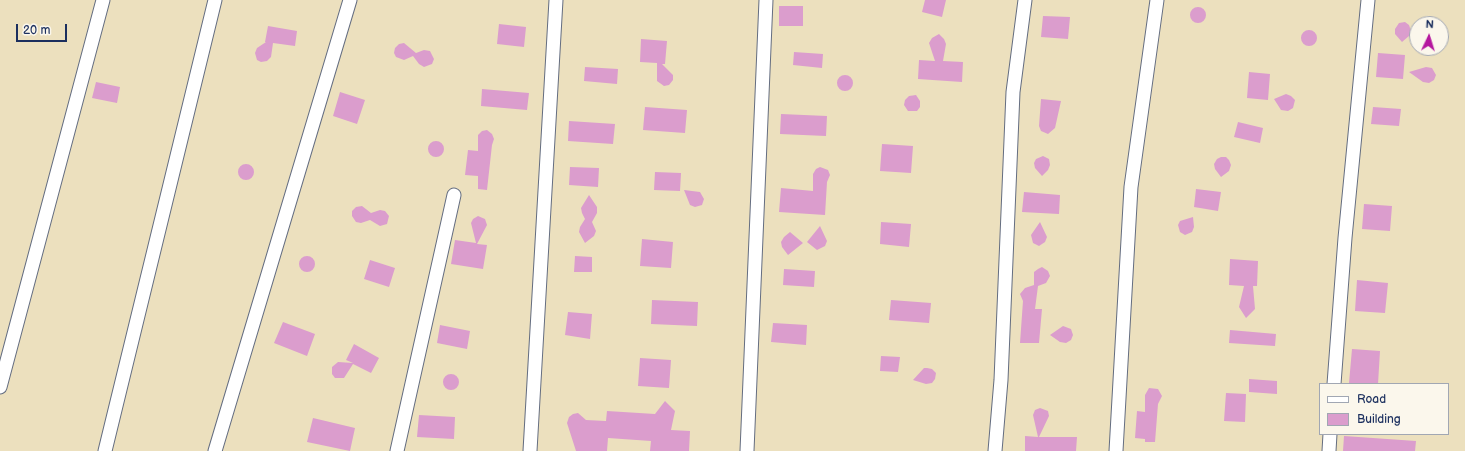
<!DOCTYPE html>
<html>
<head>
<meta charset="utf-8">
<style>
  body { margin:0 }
  #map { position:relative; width:1465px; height:451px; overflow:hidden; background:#ece0be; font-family:"Balsamiq Sans",sans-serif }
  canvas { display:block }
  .legend { position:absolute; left:1319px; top:383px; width:130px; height:52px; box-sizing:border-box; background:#fbf7ec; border:1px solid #a1a7b3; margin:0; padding:5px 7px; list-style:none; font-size:12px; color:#1b2f5e }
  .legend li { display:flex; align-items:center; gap:8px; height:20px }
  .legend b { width:20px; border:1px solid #a1a7b3 }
  .north { position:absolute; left:1409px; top:16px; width:40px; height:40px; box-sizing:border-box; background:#fbf7ec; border:1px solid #a1a7b3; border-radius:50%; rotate:4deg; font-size:11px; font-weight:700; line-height:16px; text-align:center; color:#1b2f5e }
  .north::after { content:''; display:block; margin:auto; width:14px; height:18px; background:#b5179e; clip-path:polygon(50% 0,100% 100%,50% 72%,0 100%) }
  .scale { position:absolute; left:16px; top:24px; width:51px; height:18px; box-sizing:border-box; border:2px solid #1b2f5e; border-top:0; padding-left:5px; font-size:12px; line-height:14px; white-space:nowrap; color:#1b2f5e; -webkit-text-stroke:3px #fbf7ec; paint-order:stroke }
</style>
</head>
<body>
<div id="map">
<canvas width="1465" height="451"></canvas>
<ul class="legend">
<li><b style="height:5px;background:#fff"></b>Road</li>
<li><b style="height:11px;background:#db9dcd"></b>Building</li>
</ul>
<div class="north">N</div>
<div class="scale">20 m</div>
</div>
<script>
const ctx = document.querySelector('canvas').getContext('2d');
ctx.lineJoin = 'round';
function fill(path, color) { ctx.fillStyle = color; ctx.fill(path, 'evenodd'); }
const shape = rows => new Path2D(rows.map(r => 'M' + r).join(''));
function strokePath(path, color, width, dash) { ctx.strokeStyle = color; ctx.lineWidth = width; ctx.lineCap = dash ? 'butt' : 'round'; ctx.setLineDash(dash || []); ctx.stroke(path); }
const building = shape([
  [925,0,946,0,942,17,922,12],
  [779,6,803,6,803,26,779,26],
  '1190 15a8 8 0 1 1 16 0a8 8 0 1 1-16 0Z',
  [1043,16,1070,17,1068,39,1041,37],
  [1405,22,1409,25,1411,31,1409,36,1402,42,1395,34,1395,29,1399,23],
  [499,24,526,27,524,47,497,44],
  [268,26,297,31,295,46,273,43,271,57,267,61,261,62,257,60,255,53,257,48,266,42,265,42],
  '1301 38a8 8 0 1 1 16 0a8 8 0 1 1-16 0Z',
  [939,34,944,39,946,44,943,61,963,62,962,82,918,79,919,60,935,61,929,43,932,38],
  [641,39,667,41,665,64,662,64,673,75,673,80,669,85,664,86,657,81,657,63,640,62],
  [404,43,416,53,424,50,430,51,434,59,432,64,424,67,419,64,413,56,404,60,396,57,394,53,395,48,399,44],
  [794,52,823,54,822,68,793,65],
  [1378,53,1405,55,1403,79,1376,77],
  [585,67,618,69,617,84,584,81],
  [1426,67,1432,68,1436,75,1434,80,1429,83,1423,82,1409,72],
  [1249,72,1270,74,1268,100,1247,98],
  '837 83a8 8 0 1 1 16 0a8 8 0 1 1-16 0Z',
  [96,82,120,87,117,103,92,98],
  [482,89,529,93,527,110,481,106],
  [340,92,365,100,357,124,333,116],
  [1286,94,1291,96,1295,100,1293,108,1288,111,1281,110,1274,99],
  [916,95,920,101,920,107,917,111,908,111,904,105,905,100,909,96],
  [1041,99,1061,101,1055,128,1048,134,1041,131,1039,126],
  [645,107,687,110,685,133,643,130],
  [1373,107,1401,109,1399,126,1371,124],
  [781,114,827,116,826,136,780,134],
  [569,121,615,124,613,144,568,141],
  [1238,122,1263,128,1260,143,1234,137],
  [487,130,492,134,494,139,492,145,487,190,478,189,478,176,465,175,468,150,478,151,478,135,482,131],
  '428 149a8 8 0 1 1 16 0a8 8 0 1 1-16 0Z',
  [882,144,913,146,911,173,880,171],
  [1043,156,1049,159,1050,165,1048,170,1042,176,1035,168,1034,163,1036,159],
  [1221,157,1226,157,1229,160,1231,165,1229,171,1221,177,1215,169,1214,164,1217,159],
  '238 172a8 8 0 1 1 16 0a8 8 0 1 1-16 0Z',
  [570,167,599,168,598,187,569,185],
  [820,167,828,170,830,175,827,182,825,215,779,212,781,188,813,191,813,174,816,169],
  [655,172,681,173,680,191,654,190],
  [1196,189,1221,192,1218,211,1194,207],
  [684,190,700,192,704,199,702,205,695,207,690,205],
  [1024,192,1060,195,1059,214,1022,212],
  [589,195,597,207,597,213,592,222,596,231,594,236,585,243,579,232,580,227,585,219,582,213,581,208],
  [1364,204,1392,206,1390,231,1362,229],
  [362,206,371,213,380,210,385,211,389,216,387,224,380,226,370,220,361,223,356,222,352,216,352,211,356,207],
  [478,216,485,219,487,225,477,244,487,245,483,269,451,264,455,240,476,243,471,223,473,219],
  [1193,217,1194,227,1192,232,1185,235,1180,232,1178,225,1180,221],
  [881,222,911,224,909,247,880,244],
  [1040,222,1047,237,1045,242,1039,246,1033,243,1031,235],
  [820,226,827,241,825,246,817,250,807,242],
  [790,232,803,243,788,255,782,247,781,242,784,237],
  [642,239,673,242,671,268,640,266],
  '299 264a8 8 0 1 1 16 0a8 8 0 1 1-16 0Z',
  [575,256,592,257,592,272,574,272],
  [1230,259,1258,261,1257,286,1253,286,1255,309,1246,318,1239,307,1244,286,1229,285],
  [370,260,395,268,389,287,364,279],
  [1042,267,1048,271,1050,276,1046,283,1038,286,1035,309,1042,309,1039,343,1020,343,1023,301,1020,294,1025,288,1034,285,1034,272,1038,269],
  [784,269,815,271,814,287,783,285],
  [1357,280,1388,283,1385,313,1355,311],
  [652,300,698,302,697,326,651,324],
  [891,300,931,303,929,323,889,320],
  [568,312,592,314,590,339,565,335],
  [283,322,315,334,307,356,274,343],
  [773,323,807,325,806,345,771,342],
  [440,325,470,331,467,349,437,343],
  [1063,326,1071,329,1073,335,1071,340,1066,343,1060,342,1050,335],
  [1230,330,1276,334,1275,346,1229,343],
  [354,344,379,358,371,373,353,364,344,378,335,378,332,374,332,367,338,362,353,363,346,360],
  [1352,349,1380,351,1378,384,1349,383],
  [881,356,900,357,898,372,880,371],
  [640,358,671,360,669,388,638,386],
  [924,368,927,368,932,369,936,373,935,379,932,383,926,384,913,380],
  '443 382a8 8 0 1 1 16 0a8 8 0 1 1-16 0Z',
  [1249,379,1277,381,1277,394,1249,392],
  [1149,388,1158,389,1162,396,1158,404,1155,442,1145,442,1145,439,1135,438,1137,411,1145,412,1145,395],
  [1226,393,1246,394,1245,422,1224,421],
  [665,401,675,411,671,430,690,431,689,451,650,451,651,441,608,438,607,451,576,451,567,423,569,417,573,414,578,413,586,420,606,421,607,411,655,414],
  [1040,408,1048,411,1049,416,1039,437,1077,437,1076,451,1025,451,1025,436,1038,437,1033,415,1035,410],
  [419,415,455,417,454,439,417,437],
  [313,418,355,428,350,451,307,442],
  [1344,436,1416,441,1415,451,1343,451]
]);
const minor = shape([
  [1334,384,1345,238,1368,0],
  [0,387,103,0],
  [105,451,215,0],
  [215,451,350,0],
  [397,451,454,195],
  [530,451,556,0],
  [747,451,766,0],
  [995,451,1001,380,1013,92,1025,0],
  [1116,451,1131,187,1157,0],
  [1329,451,1330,434]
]);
fill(building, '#db9dcd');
strokePath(minor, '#646d80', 15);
strokePath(minor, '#fff', 13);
</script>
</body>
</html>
